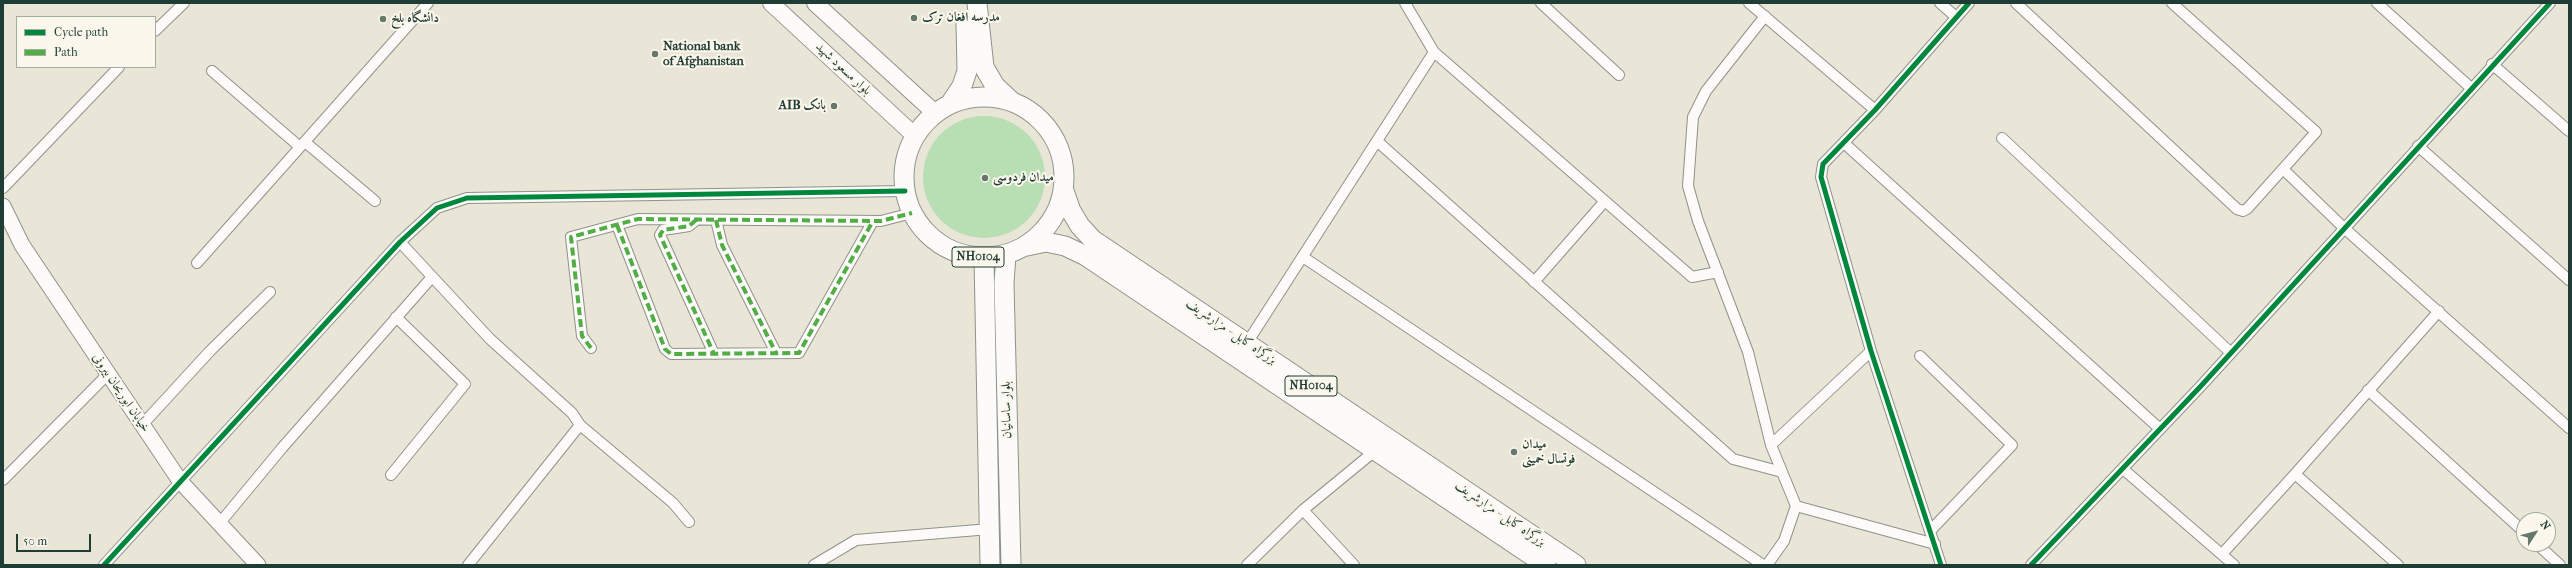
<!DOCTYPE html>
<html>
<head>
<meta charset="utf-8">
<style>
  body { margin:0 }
  #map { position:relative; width:2572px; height:568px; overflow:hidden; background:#e9e5d7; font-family:"IM FELL French Canon",serif }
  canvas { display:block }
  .frame { position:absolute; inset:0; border:4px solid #1f3d34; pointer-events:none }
  .legend { position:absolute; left:16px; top:16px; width:140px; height:52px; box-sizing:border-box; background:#fbf7ec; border:1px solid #a3ada2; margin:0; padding:5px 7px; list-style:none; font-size:12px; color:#1f3d34 }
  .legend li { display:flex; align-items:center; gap:8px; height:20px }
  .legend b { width:20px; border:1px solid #a3ada2 }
  .north { position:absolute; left:2516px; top:512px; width:40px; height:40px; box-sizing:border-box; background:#fbf7ec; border:1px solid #a3ada2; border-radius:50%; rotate:54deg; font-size:11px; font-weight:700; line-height:16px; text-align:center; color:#1f3d34 }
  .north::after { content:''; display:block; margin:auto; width:14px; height:18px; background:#66786d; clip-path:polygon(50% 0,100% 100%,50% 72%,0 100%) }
  .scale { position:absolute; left:16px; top:534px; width:75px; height:18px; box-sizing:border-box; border:2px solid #1f3d34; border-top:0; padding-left:5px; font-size:12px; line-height:14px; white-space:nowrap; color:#1f3d34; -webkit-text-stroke:3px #fbf7ec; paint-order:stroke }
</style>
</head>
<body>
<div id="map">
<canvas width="2572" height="568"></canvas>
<div class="frame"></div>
<ul class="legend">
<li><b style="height:5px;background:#00873e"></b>Cycle path</li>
<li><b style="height:5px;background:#52ad45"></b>Path</li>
</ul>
<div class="north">N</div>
<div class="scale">50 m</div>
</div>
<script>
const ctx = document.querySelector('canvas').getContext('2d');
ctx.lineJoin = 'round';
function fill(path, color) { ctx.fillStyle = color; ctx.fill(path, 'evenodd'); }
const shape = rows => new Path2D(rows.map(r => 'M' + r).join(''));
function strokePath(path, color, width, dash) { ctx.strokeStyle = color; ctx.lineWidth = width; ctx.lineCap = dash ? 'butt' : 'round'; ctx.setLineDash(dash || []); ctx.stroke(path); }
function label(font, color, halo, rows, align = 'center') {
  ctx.font = font + ' "IM FELL French Canon",Amiri,serif'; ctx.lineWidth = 4; ctx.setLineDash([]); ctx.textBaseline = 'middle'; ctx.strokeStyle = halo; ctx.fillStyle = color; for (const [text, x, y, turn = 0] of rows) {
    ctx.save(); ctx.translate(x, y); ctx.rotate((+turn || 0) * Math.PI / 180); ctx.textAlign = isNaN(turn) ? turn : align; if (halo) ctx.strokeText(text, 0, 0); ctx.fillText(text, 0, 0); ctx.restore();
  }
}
const green = shape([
  '923 177a61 61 0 1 1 122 0a61 61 0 1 1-122 0Z'
]);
const street = shape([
  [1405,3,1434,52,1692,277,1718,272],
  [1541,3,1619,75],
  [1749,3,1875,110],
  [1940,3,1956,17],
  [2016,3,2237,209,2243,211,2247,209,2316,132,2172,3],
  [2377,3,2471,88],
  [1765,16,1706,91,1693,117,1688,186,1698,221,1748,352,1771,445,1796,506,1784,541,1767,565],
  [155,31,184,3],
  [2492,64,2569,131],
  [212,71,300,147],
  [2002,138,2231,353],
  [1377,141,1733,459,1782,472],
  [305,142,375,201],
  [1844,143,2160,429],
  [2418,146,2569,280],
  [2283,169,2344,228,2569,428],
  [3,188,119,67],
  [716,220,722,245,776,353],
  [695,221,689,226,663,230,660,235,714,354],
  [617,225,665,349,671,354,799,353,873,221],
  [400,242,490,339,572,413,580,425,468,565],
  [1303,257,1763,565],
  [197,263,428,3],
  [1534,282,1604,202],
  [1247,343,1434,52],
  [591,348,582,336,571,237,638,219,881,221,912,213],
  [1920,356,2012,445,1931,530],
  [2368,390,2524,532],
  [142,425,210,351,270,292],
  [580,425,673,503,689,522],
  [1771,445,1871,351],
  [2123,469,2234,565],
  [2295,474,2398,565],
  [391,475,465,384,396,317],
  [3,480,108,374],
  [1796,506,1935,544],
  [1303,510,1354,565],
  [219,524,282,448,432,277],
  [2537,544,2560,565],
  [2222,554,2295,474,2439,311],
  [104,565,400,242,437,208,467,198,905,191],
  [814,565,856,540,990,529],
  [1247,565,1303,510,1376,450],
  [1941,565,1871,351,1821,177,1823,164,1875,110,1969,3],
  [2031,565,2200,387,2550,3]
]);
const secondary = shape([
  [3,206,22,245,180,481,258,565]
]);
const primary = shape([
  [771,3,915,136],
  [815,3,935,113]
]);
const highway = shape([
  [977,3,984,67,995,86,1011,101],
  '904 177a80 80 0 1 1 160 0a80 80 0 1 1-160 0Z',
  [950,104,962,86,967,71,966,24],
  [1064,191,1071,211,1080,226,1093,240,1576,565],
  [1027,246,1046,242,1065,246,1086,256,1546,565],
  [1006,255,1004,283,1011,565],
  [984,258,990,565]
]);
const quiet = shape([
  [696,220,689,226,663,230,660,235,714,354],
  [716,220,722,245,776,353],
  [617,225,665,349,671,354,799,353,873,221],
  [591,348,582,336,571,237,638,219,881,221,912,213]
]);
const cycleway = shape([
  [104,565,400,242,437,208,467,198,905,191],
  [1941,565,1871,351,1821,177,1823,164,1875,110,1969,3],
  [2031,565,2200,387,2550,3]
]);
const markers = [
  [914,18,4,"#66786d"],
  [383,19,4,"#66786d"],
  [655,54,4,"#66786d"],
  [834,106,4,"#66786d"],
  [985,178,4,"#66786d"],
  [1514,452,4,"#66786d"]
];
const shields = [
  [978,257,52],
  [1311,386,52]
];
const shieldNames = [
  ["NH0104",978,257],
  ["NH0104",1311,386]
];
const poiNames = [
  ["مدرسه افغان ترک",922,18],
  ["دانشگاه بلخ",391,19],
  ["National bank",663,47],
  ["of Afghanistan",663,62],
  ["AIB بانک",826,106,"right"],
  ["میدان فردوسی",993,178],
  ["میدان",1522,445],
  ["فوتسال خمینی",1522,460]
];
const streetNames = [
  ["بلوار مسعود شهید",843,69,43],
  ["بزرگراه کابل - مزارشریف",1231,332,34],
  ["خیابان ابوریحان بیرونی",121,393,56],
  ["بلوار ساسانیان",1007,410,-91],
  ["بزرگراه کابل - مزارشریف",1500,514,34]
];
fill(green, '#b7dfb3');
strokePath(street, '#8f928a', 12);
strokePath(secondary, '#8f928a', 17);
strokePath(primary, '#8f928a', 18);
strokePath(highway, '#8f928a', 21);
strokePath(street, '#fcfbf9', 10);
strokePath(secondary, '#fcfbf9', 15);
strokePath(primary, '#fcfbf9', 16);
strokePath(highway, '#fcfbf9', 19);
strokePath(quiet, '#52ad45', 4, [8, 4]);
strokePath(cycleway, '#00873e', 5);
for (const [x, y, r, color] of markers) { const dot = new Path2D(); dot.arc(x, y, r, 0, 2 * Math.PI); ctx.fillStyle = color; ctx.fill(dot); strokePath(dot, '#fbf7ec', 1.5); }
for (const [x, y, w] of shields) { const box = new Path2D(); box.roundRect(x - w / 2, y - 10, w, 20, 3); ctx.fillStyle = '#fbf7ec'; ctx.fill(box); strokePath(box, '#1f3d34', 1); }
label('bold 12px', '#1f3d34', null, shieldNames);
label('bold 13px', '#1f3d34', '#fbf7ec', poiNames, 'left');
label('13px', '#1f3d34', '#fbf7ec', streetNames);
</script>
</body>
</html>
